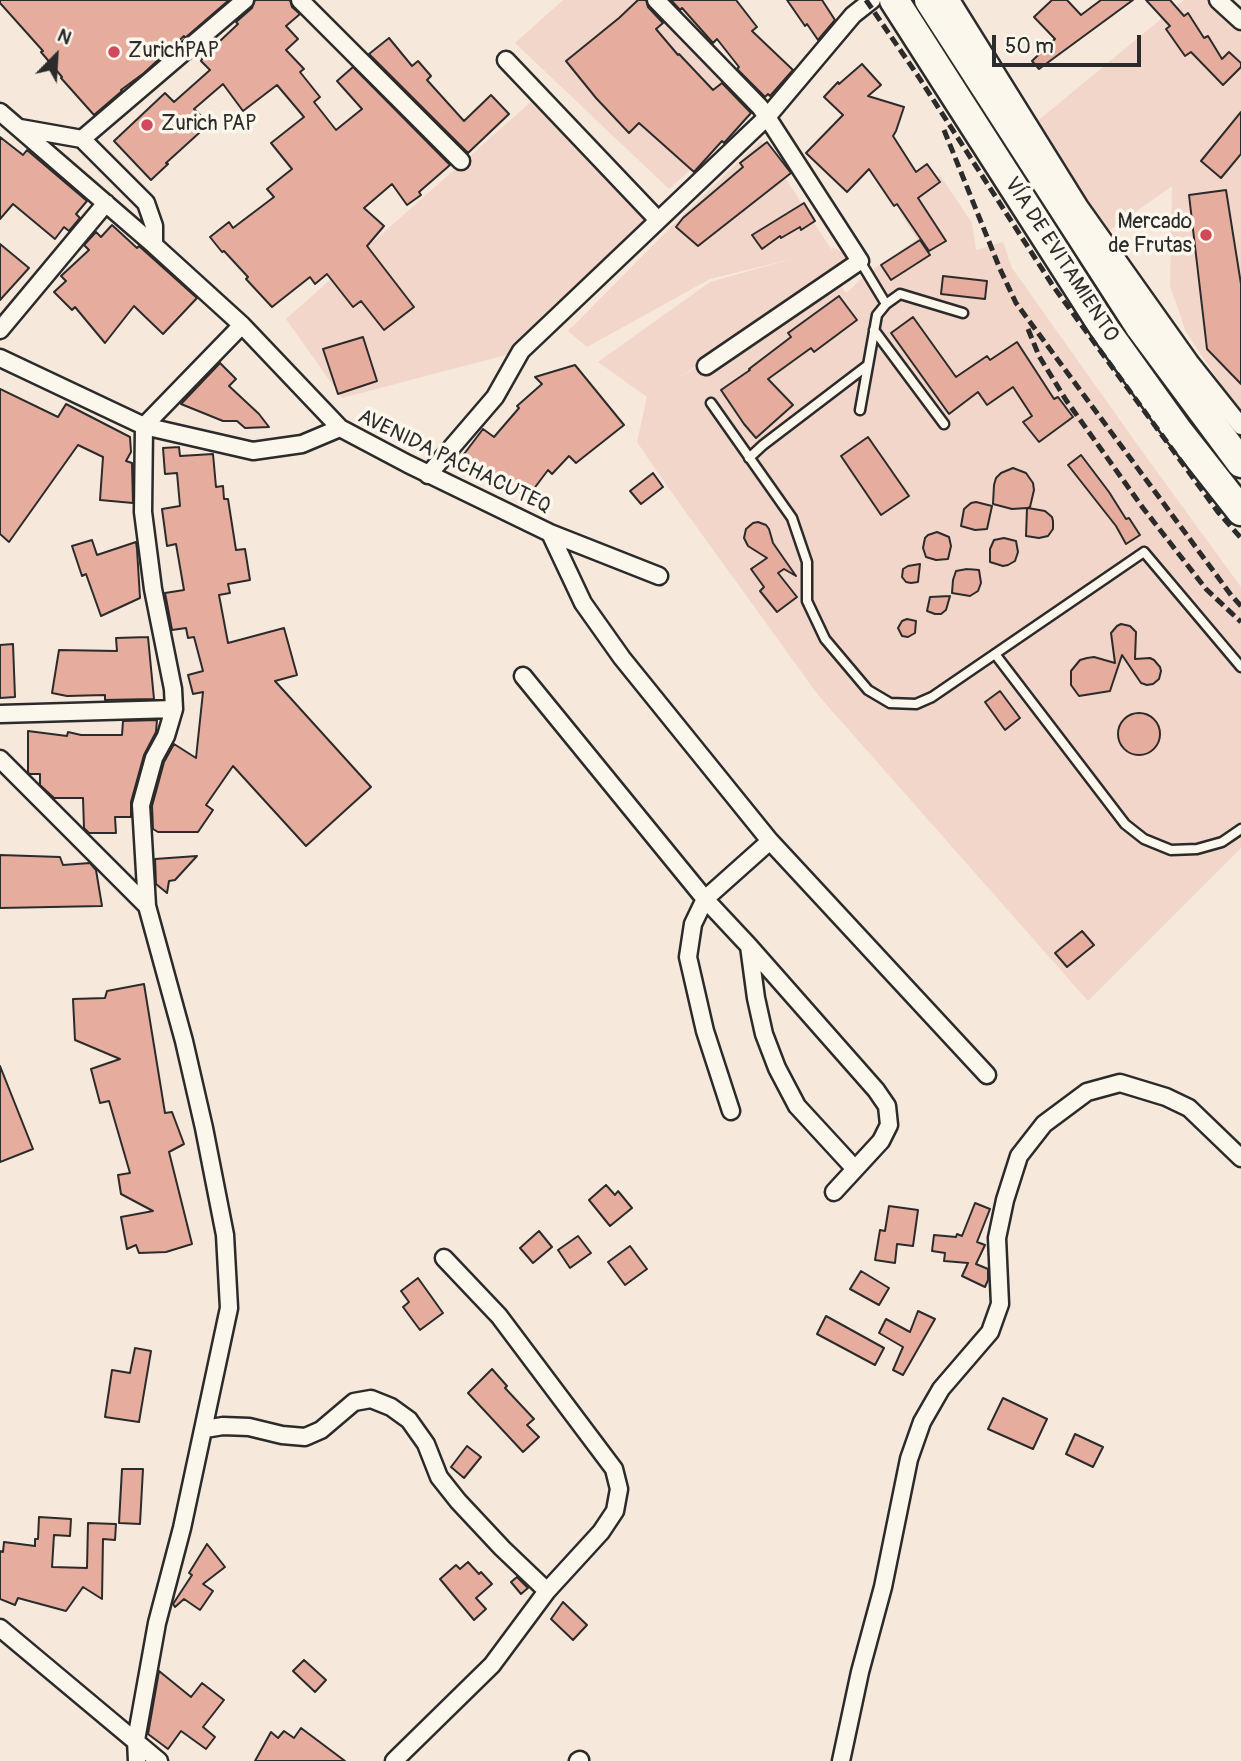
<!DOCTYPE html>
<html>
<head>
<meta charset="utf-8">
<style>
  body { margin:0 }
  #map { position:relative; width:1241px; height:1761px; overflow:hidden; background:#f7e8dc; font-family:Pangolin,sans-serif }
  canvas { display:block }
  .north { position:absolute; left:21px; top:21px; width:70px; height:70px; -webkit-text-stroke:5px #fbf7ec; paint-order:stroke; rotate:24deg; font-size:19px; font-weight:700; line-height:28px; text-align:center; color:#2b2b2b }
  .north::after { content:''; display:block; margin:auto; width:24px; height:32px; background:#2b2b2b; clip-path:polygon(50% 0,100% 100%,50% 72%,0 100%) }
  .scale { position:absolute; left:992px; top:35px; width:149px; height:32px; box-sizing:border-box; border:4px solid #2b2b2b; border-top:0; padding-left:9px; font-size:21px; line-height:24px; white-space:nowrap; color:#2b2b2b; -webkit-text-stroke:5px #fbf7ec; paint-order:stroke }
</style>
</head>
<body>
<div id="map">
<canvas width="1241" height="1761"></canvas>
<div class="north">N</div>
<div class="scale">50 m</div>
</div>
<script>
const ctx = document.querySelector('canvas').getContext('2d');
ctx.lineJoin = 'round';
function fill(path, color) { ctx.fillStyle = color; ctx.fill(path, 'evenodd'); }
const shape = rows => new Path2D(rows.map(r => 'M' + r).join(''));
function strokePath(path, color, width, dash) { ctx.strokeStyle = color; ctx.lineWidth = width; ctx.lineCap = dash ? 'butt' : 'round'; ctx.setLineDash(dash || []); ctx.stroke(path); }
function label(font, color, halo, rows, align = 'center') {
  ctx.font = font + ' Pangolin,sans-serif'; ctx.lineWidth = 7; ctx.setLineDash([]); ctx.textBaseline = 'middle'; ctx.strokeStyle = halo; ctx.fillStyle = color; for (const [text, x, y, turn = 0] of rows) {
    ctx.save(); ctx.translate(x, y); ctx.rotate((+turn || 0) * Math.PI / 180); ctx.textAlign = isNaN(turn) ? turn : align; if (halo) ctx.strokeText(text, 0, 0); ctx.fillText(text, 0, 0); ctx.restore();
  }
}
const built = shape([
  [563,0,653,0,760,107,669,189,515,43],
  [1184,0,1212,0,1241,34,1241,411,1222,386,1186,332,1170,286,1172,186,1106,233,1029,128],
  [533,100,651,219,521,351,342,398,286,319],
  [761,140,831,249,834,248,860,261,675,380,839,283,846,293,868,273,917,239,899,211,940,175,972,223,976,250,1003,242,1012,268,1144,454,1241,587,1241,848,1088,1001,818,695,667,486,637,442,647,397,598,362,710,282,792,259,710,279,587,347,568,331,674,224]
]);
const building = shape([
  [0,0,229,0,185,38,184,36,144,73,121,90,122,91,94,115,61,78,62,77,41,52,43,51,0,3,0,0],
  [255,0,290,0,292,7,300,14,286,26,298,39,286,50,304,69,300,72,320,97,314,102,336,130,362,109,337,81,353,67,450,165,419,192,421,195,407,205,392,184,364,208,384,226,367,246,414,307,384,330,361,301,353,307,327,274,315,284,310,277,272,307,246,279,248,277,224,251,222,252,210,237,229,222,233,228,274,197,267,189,292,169,271,143,304,117,277,85,243,111,223,84,194,109,209,124,166,163,168,164,151,180,114,141,165,93,174,102,210,70,201,61,203,57,238,24,236,22,252,8,255,0],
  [638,0,646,0,648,7,663,23,656,29,678,55,679,54,713,90,722,83,751,113,724,143,722,141,694,172,639,123,629,133,596,98,566,61,619,18,638,0],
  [671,0,736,0,757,27,752,31,793,70,770,96,768,94,765,97,737,69,739,67,717,39,713,43,682,8,680,10,671,0],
  [787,0,822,0,835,20,818,40,807,24,805,26,787,0],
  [1052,0,1067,0,1081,15,1101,0,1133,0,1039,69,1032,61,1055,39,1034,17,1052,0],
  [1146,0,1170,0,1184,16,1188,13,1204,38,1208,36,1222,59,1229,52,1241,63,1241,67,1223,85,1191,52,1185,56,1166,29,1170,26,1146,0],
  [389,38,412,66,418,61,431,76,427,80,464,121,491,95,509,114,468,153,369,54,389,38],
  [862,64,881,85,868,96,904,107,896,131,893,136,916,172,927,164,940,182,918,198,946,241,929,251,897,204,894,206,869,169,847,192,806,153,843,115,824,97,838,82,839,84,862,64],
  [1241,112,1241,154,1221,178,1201,161,1241,112],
  [0,137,23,155,27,150,87,201,76,214,80,218,69,231,64,227,55,239,13,204,0,219,0,137],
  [767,142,791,173,698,246,676,227,683,218,743,167,740,163,767,142],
  [1226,190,1241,284,1241,384,1207,349,1189,195,1226,190],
  [804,203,815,221,801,230,800,227,781,238,780,236,762,249,752,235,804,203],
  [112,225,137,248,139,246,197,298,163,334,134,306,105,343,75,307,72,310,54,292,66,281,61,276,89,250,84,245,96,232,101,237,112,225],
  [920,240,930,255,891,280,881,265,920,240],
  [0,244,29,268,0,300,0,244],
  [943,276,987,281,985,299,941,294,943,276],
  [839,296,857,320,814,352,811,348,768,379,793,405,756,438,744,424,721,390,750,370,749,369,791,337,788,333,839,296],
  [913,317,956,377,987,356,990,360,1017,342,1054,399,1058,397,1073,417,1039,442,1023,422,1032,416,1013,387,987,405,978,392,949,414,891,333,913,317],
  [363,337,377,381,338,394,323,349,363,337],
  [220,363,236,379,229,386,259,414,269,427,245,428,237,421,223,421,181,404,220,363],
  [575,365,624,425,576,463,569,456,552,474,548,470,527,498,514,488,509,494,461,458,483,429,494,437,519,408,517,406,542,384,535,377,575,365],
  [0,389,58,417,66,404,130,437,131,452,126,461,132,463,133,503,100,500,103,457,78,445,9,542,0,534,0,389],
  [868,437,909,496,881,515,841,456,868,437],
  [179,447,180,456,213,454,216,487,223,486,224,499,228,499,236,550,245,549,250,580,228,584,230,593,219,595,228,643,284,628,297,675,275,681,371,787,306,846,233,766,206,805,213,810,198,832,158,832,153,829,152,806,164,762,174,744,196,758,203,692,193,694,188,675,203,671,194,637,188,638,186,628,172,630,165,593,184,590,176,544,167,546,162,509,180,506,177,473,165,474,163,448,179,447],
  [1081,455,1109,492,1126,519,1129,518,1140,535,1126,544,1116,526,1068,465,1081,455],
  [1013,468,1026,473,1033,483,1034,490,1030,507,1028,508,1045,511,1052,517,1053,521,1053,529,1048,536,1039,538,1026,536,1027,508,1012,509,993,504,994,485,996,478,1001,473,1013,468],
  [653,473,663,487,641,504,630,491,653,473],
  [976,502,992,506,987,529,975,530,961,526,964,509,971,503,976,502],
  [758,522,766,525,769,529,773,543,796,576,784,569,778,573,797,597,777,612,760,591,764,587,751,569,767,558,748,546,744,538,746,529,753,523,758,522],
  [937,532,949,537,951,546,948,559,936,560,926,557,923,548,925,538,928,535,937,532],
  [1004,538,1016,541,1018,552,1015,561,1008,565,1003,566,990,562,990,549,994,540,1004,538],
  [92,540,97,555,136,542,137,549,140,598,101,616,86,574,82,576,72,546,92,540],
  [920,564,918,582,911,583,906,582,902,577,903,569,908,566,920,564],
  [967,569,979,570,981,583,978,591,970,596,952,593,953,580,956,571,967,569],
  [950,596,946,610,941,614,935,614,927,611,930,597,950,596],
  [907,619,916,621,915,633,908,637,902,636,898,628,902,621,907,619],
  [1121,624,1130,626,1136,632,1135,659,1150,658,1154,660,1160,667,1161,671,1159,679,1153,684,1147,685,1141,683,1122,655,1110,691,1079,696,1071,685,1071,671,1080,660,1087,658,1094,657,1115,663,1111,633,1117,626,1121,624],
  [148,637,154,699,105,700,105,695,67,696,52,693,59,650,117,651,116,638,148,637],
  [13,644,15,697,0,698,0,645,13,644],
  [1000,691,1020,718,1005,730,985,702,1000,691],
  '1118 734a21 21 0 1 1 42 0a21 21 0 1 1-42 0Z',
  [157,720,156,732,144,755,131,802,131,817,115,817,116,833,89,833,84,828,83,798,54,798,40,785,40,774,30,774,28,773,28,731,67,736,68,732,81,735,122,735,123,721,157,720],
  [0,855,60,857,63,865,90,863,96,870,102,906,0,908,0,855],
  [197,856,175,880,169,881,167,893,156,884,155,859,197,856],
  [1082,931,1094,945,1067,967,1055,953,1082,931],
  [144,984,165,1113,172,1112,184,1144,169,1152,192,1244,166,1252,139,1253,136,1245,127,1249,121,1217,153,1211,121,1194,118,1175,130,1173,109,1101,100,1103,91,1069,120,1059,75,1040,73,999,105,998,107,991,144,984],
  [0,1066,33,1149,0,1162,0,1066],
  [606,1185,615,1195,618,1191,632,1208,610,1226,589,1200,606,1185],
  [975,1203,990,1209,977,1242,985,1245,976,1264,988,1269,988,1280,985,1287,962,1276,968,1263,944,1261,945,1253,932,1251,934,1235,956,1237,957,1234,962,1236,975,1203],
  [889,1206,918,1210,913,1246,897,1244,895,1263,875,1260,880,1230,885,1231,889,1206],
  [539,1231,552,1247,533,1263,520,1248,539,1231],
  [578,1236,591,1253,570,1268,558,1250,578,1236],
  [630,1246,647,1269,625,1285,608,1262,630,1246],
  [861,1271,889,1288,879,1305,850,1289,861,1271],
  [418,1278,443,1313,420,1330,403,1307,409,1302,401,1291,418,1278],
  [918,1311,935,1319,903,1375,893,1370,903,1347,879,1333,886,1319,910,1332,918,1311],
  [826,1316,884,1348,875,1365,817,1334,826,1316],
  [135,1348,151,1351,139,1422,105,1417,112,1370,130,1373,135,1348],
  [492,1369,507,1386,505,1388,534,1419,527,1425,539,1437,523,1452,468,1393,492,1369],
  [1003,1398,1047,1419,1033,1449,988,1429,1003,1398],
  [1075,1434,1103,1447,1093,1467,1066,1454,1075,1434],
  [467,1446,481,1457,464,1478,451,1467,467,1446],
  [122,1469,143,1469,140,1524,119,1523,122,1469],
  [39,1517,71,1519,70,1536,54,1535,52,1567,87,1568,88,1523,116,1524,115,1540,103,1539,102,1599,83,1587,66,1611,18,1598,15,1605,0,1599,0,1551,3,1552,4,1542,35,1546,35,1539,38,1539,39,1517],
  [207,1544,225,1567,203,1584,213,1591,200,1610,184,1599,175,1607,173,1604,192,1575,189,1573,207,1544],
  [468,1562,479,1574,481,1572,492,1584,476,1598,486,1609,474,1620,440,1579,456,1565,460,1569,468,1562],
  [517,1577,528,1588,521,1594,511,1582,517,1577],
  [563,1602,587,1625,573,1640,551,1619,563,1602],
  [304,1660,326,1680,315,1692,293,1671,304,1660],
  [159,1671,191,1697,202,1683,224,1700,203,1727,215,1737,206,1749,181,1731,168,1749,148,1734,159,1671],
  [301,1728,345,1761,255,1761,271,1732,278,1738,284,1731,294,1738,301,1728]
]);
const lane = shape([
  [860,261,886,304],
  [874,330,944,424],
  [711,403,792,518,807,562,807,601,825,639,868,690,890,703,916,704,932,697,1144,552,1241,667],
  [860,410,877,315,886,304,900,294,963,313],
  [749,458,763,445,868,365],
  [995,654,1125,824,1144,839,1171,850,1197,849,1222,842,1241,829]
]);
const street = shape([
  [300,0,461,161],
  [951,0,1080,207,1190,362,1241,426],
  [1218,0,1241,21],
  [506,60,658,220],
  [0,112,154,245,242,325,340,428],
  [20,128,82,139,245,0],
  [82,139,146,203,154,226,154,245],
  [0,330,106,203],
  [0,358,144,426,242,325],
  [706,366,860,261,767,117,853,15,872,0],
  [428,475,495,397,521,351,767,117,760,107,656,0],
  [550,533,583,603,622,658,770,841,987,1075],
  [523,676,705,899,749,946,876,1090,887,1106,889,1125,881,1141,834,1192],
  [0,714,174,709],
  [0,759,147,906],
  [749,946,756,998,764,1034,777,1068,797,1106,855,1169],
  [731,1111,705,1031,688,957,693,924,705,899,770,841],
  [205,1429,223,1426,249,1427,282,1435,305,1437,321,1430,354,1402,371,1399,391,1407,409,1420,426,1444,439,1477,458,1501,502,1548,547,1591],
  [0,1628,159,1761],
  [137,1761,136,1740,157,1623,182,1528,229,1308,225,1235,204,1128,184,1041,147,906,141,805,154,758,166,736,174,709,173,689,153,589,143,512,144,426,253,451,302,444,340,428,408,464,550,533,659,576],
  [394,1761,492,1665,547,1591,601,1532,615,1511,619,1489,614,1469,499,1316,444,1258],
  [578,1761,580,1760],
  [841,1761,860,1672,883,1587,909,1459,922,1422,941,1389,990,1332,1000,1304,997,1238,1005,1200,1019,1156,1044,1124,1087,1092,1120,1083,1166,1097,1189,1108,1241,1158]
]);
const highway = shape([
  [894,0,1104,328,1178,431,1241,511],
  [929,0,1140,327,1241,463]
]);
const rail = shape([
  [866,0,918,76,1053,286,1218,512,1241,538],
  [944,130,1000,269,1016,303,1231,595,1241,606],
  [1028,329,1039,356,1066,400,1143,508,1206,589,1241,622]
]);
const markers = [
  [114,52,7,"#d1495b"],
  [147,125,7,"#d1495b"],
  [1206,235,7,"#d1495b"]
];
const poiNames = [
  ["ZurichPAP",128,52],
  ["Zurich PAP",161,125],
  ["Mercado",1192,223,"right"],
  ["de Frutas",1192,247,"right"]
];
const streetNames = [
  ["VÍA DE EVITAMIENTO",1061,260,57],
  ["AVENIDA PACHACUTEQ",454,462,26]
];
fill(built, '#f2d6c9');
fill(building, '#e6ad9e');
strokePath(building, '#2b2b2b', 2);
strokePath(lane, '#2b2b2b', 13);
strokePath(street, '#2b2b2b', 21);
strokePath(highway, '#2b2b2b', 33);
strokePath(lane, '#fbf7ec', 8);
strokePath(street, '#fbf7ec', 16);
strokePath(highway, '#fbf7ec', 28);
strokePath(rail, '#2b2b2b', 5, [10, 5]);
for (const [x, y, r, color] of markers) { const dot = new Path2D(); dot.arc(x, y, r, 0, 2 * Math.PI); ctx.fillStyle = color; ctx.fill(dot); strokePath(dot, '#fbf7ec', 2.5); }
label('21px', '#2b2b2b', '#fbf7ec', poiNames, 'left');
label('21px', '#2b2b2b', '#fbf7ec', streetNames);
</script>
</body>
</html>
